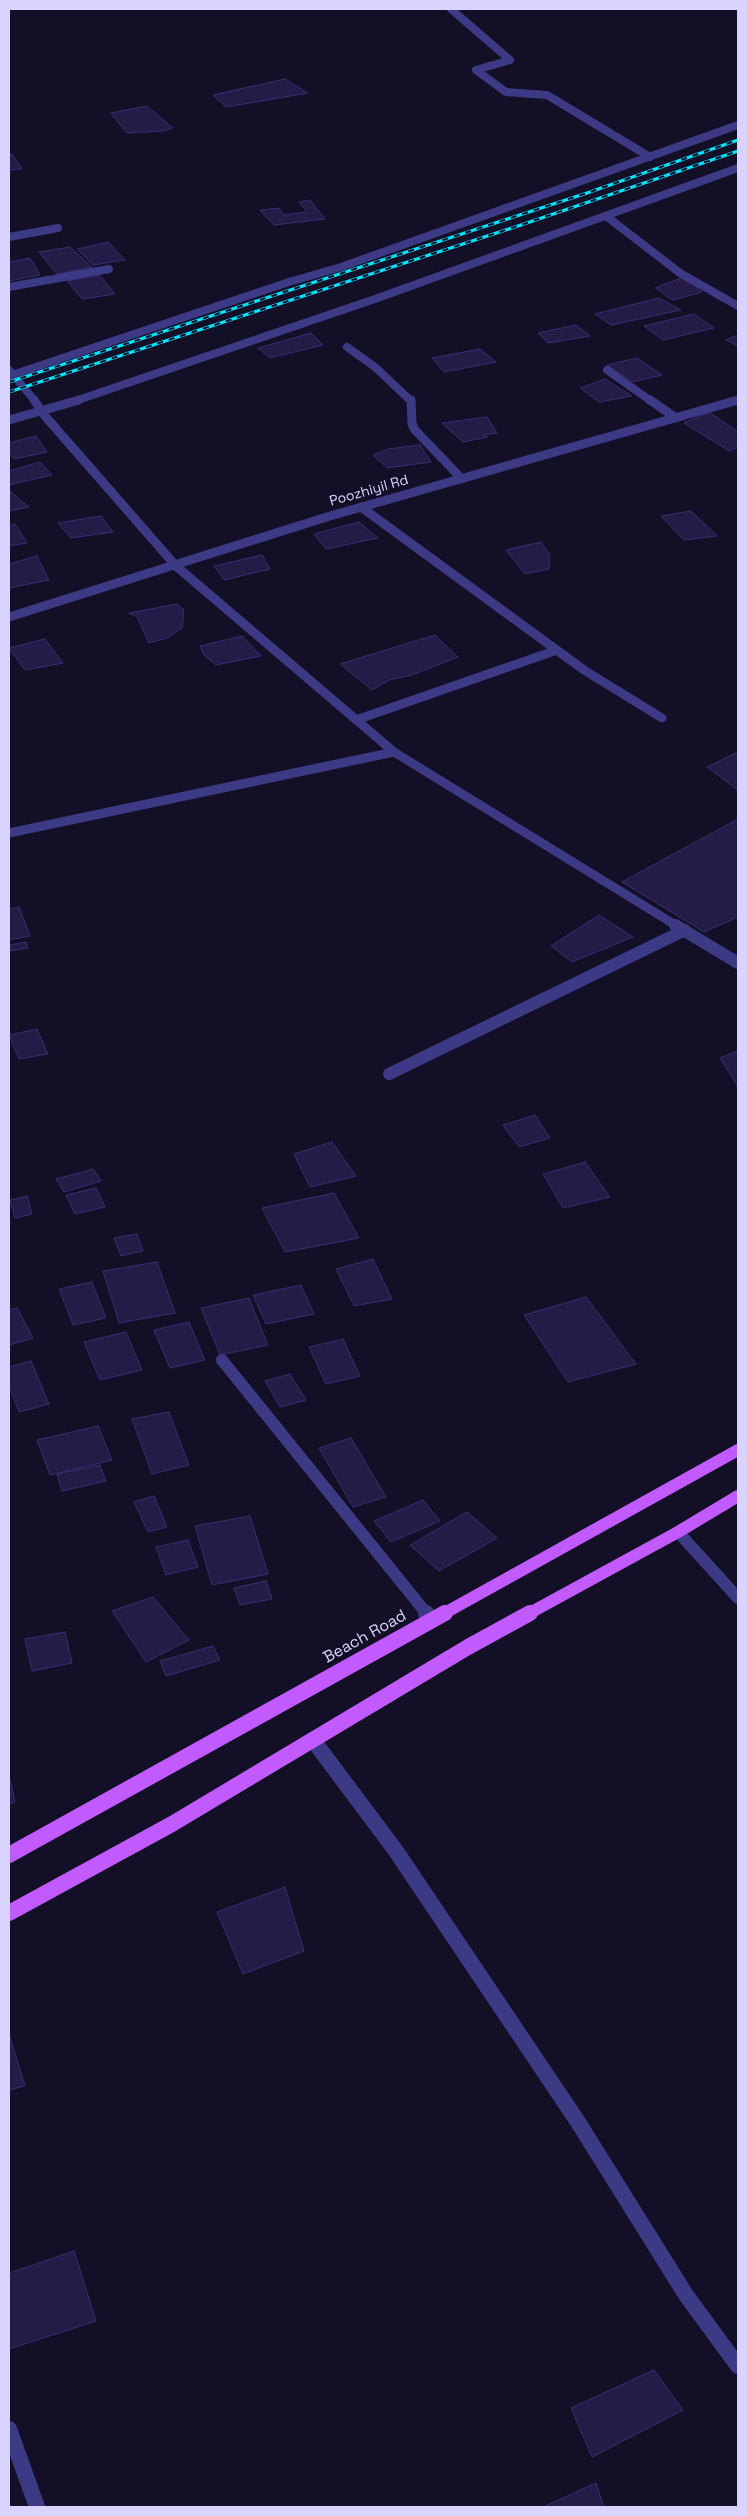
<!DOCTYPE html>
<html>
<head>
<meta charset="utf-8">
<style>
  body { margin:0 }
  #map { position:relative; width:747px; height:2516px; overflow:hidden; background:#130f26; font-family:"Space Grotesk",sans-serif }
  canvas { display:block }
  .frame { position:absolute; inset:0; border:10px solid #d9d4ff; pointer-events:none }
</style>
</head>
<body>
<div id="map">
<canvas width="747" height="2516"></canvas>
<div class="frame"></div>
</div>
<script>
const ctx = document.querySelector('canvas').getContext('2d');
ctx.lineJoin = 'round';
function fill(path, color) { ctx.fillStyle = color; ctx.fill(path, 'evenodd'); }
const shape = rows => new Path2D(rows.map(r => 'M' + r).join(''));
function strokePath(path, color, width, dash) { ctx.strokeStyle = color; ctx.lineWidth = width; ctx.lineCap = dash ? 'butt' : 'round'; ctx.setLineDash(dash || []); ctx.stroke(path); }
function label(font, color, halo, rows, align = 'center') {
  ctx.font = font + ' "Space Grotesk",sans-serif'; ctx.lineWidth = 4.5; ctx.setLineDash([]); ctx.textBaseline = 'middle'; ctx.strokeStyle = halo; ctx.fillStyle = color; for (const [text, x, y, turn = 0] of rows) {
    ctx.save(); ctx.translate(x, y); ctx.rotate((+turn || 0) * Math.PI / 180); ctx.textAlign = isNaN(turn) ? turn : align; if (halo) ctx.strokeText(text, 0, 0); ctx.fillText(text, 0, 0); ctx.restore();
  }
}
const building = shape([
  [285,79,308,93,226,107,213,95,285,79],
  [147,106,173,128,163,131,127,133,111,113,147,106],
  [12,154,22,169,9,170,9,155,12,154],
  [310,200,325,219,274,225,260,210,279,208,284,215,307,212,299,202,310,200],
  [108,242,125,260,93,265,77,249,108,242],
  [70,247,92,267,57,274,39,252,70,247],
  [30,258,40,275,9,281,9,262,30,258],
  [99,275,115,294,82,299,67,281,99,275],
  [684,277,702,292,673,300,655,288,684,277],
  [659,298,681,310,611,325,595,314,659,298],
  [694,314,714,328,663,340,644,326,694,314],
  [576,325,590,336,548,343,538,333,576,325],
  [311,333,323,345,270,358,258,348,311,333],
  [738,335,738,346,726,340,738,335],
  [480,349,496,362,444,372,432,358,480,349],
  [637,358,662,375,633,382,607,365,637,358],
  [605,379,632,396,599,402,580,388,605,379],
  [709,412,738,432,738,447,729,451,684,423,709,412],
  [487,417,497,433,483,435,488,437,463,442,442,423,487,417],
  [36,436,47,452,14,459,9,452,9,443,36,436],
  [420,445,431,462,387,468,373,455,388,449,420,445],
  [40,462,52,475,9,485,9,471,40,462],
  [10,491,29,507,9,511,10,491],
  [691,511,717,536,684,540,661,516,691,511],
  [101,516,113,532,71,538,58,523,101,516],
  [359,522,378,538,326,549,314,534,359,522],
  [15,524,27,543,9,546,9,526,15,524],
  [541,542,550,555,549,569,525,574,506,550,541,542],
  [262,555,270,569,224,580,214,566,262,555],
  [37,556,49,580,9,588,9,564,37,556],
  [177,604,184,610,182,628,167,638,149,643,137,617,129,613,177,604],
  [435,635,458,657,412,675,389,680,372,690,340,664,435,635],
  [242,636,261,656,216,665,204,655,200,646,242,636],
  [45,639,63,663,25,670,9,648,45,639],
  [738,752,738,790,707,767,738,752],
  [738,819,738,917,704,932,622,882,738,819],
  [19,907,30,936,9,940,9,909,19,907],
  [599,915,633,937,572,962,551,946,599,915],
  [26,942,28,948,9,951,9,945,26,942],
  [37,1029,48,1054,19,1059,9,1035,37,1029],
  [738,1051,738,1087,720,1058,738,1051],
  [535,1115,550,1138,519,1147,503,1125,535,1115],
  [332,1142,356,1176,310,1187,294,1154,332,1142],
  [585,1162,610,1197,563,1208,543,1174,585,1162],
  [93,1169,101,1181,64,1192,56,1179,93,1169],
  [96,1188,105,1207,75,1214,66,1195,96,1188],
  [334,1193,359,1238,285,1252,262,1208,334,1193],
  [27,1196,32,1214,15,1218,10,1200,27,1196],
  [137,1234,143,1251,121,1256,114,1238,137,1234],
  [373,1259,392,1299,354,1306,336,1269,373,1259],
  [157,1262,175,1313,119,1323,103,1271,157,1262],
  [92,1282,106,1318,73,1325,59,1289,92,1282],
  [301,1285,314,1314,266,1324,253,1295,301,1285],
  [586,1297,636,1364,568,1382,524,1315,586,1297],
  [249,1298,268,1345,220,1355,201,1308,249,1298],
  [17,1308,33,1338,9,1345,9,1310,17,1308],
  [189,1322,205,1360,170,1368,154,1330,189,1322],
  [126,1332,142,1370,100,1380,84,1342,126,1332],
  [343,1339,360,1376,326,1384,309,1347,343,1339],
  [31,1361,49,1404,19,1412,9,1386,9,1367,31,1361],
  [290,1374,306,1400,280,1407,265,1381,290,1374],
  [169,1412,189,1465,152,1474,132,1419,169,1412],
  [98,1426,112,1460,50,1475,37,1440,98,1426],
  [351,1438,386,1497,353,1507,319,1448,351,1438],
  [100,1465,106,1481,62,1491,57,1474,100,1465],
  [154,1496,167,1527,148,1532,134,1502,154,1496],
  [423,1500,440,1521,391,1542,374,1521,423,1500],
  [467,1512,497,1538,439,1571,410,1545,467,1512],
  [250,1516,268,1574,212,1585,195,1526,250,1516],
  [188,1540,198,1567,166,1575,156,1547,188,1540],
  [266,1581,272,1599,240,1605,234,1588,266,1581],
  [153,1597,189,1640,146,1662,112,1611,153,1597],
  [65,1632,72,1663,32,1671,25,1639,65,1632],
  [213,1646,220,1660,166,1676,160,1661,213,1646],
  [9,1775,15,1802,9,1804,9,1775],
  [285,1887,304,1951,243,1974,217,1912,285,1887],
  [9,2034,25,2086,9,2090,9,2034],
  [74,2251,96,2321,9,2349,9,2273,74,2251],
  [654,2370,683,2410,592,2457,571,2408,654,2370],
  [596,2483,604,2507,543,2507,596,2483]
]);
const minorFar3 = shape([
  [451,9,510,60,476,70,506,92,547,95,650,157],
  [606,216,680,273,738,306],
  [9,237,58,228],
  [9,287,109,269],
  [347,347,375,367,411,401],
  [9,370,35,401],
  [607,370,651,401],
  [9,376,289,282,341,267,738,125],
  [75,401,375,299,738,168],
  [735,401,738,400]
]);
const minorFar2 = shape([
  [34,400,45,416,176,566,394,752,677,926],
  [411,400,412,424,415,430,462,479],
  [650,400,676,418],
  [9,420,79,400],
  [361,507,584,670,662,718],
  [9,617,330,516,738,400],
  [356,720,557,650],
  [9,833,394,752]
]);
const minorFar1 = shape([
  [675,925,738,963],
  [389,1074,685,930],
  [222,1360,427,1614],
  [678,1532,738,1598]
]);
const minor = shape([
  [426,1613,432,1620],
  [313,1740,396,1851,578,2122,686,2295,738,2366],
  [9,2429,37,2507]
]);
const primaryFar1 = shape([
  [443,1614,738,1450],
  [528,1614,678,1532,738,1496]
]);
const primary = shape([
  [9,1855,445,1613],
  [9,1913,172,1824,468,1647,530,1613]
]);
const rail = shape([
  [9,382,587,193,738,140],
  [9,392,521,225,738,151]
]);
const farStreetnames = [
  ["Poozhiyil Rd",369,491,-16]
];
const streetNames = [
  ["Beach Road",365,1637,-29]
];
fill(building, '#241b47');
strokePath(building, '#3b2d73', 1);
strokePath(minorFar3, '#3d3a85', 8);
strokePath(minorFar2, '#3d3a85', 9);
strokePath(minorFar1, '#3d3a85', 12);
strokePath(minor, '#3d3a85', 16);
strokePath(primaryFar1, '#c25bff', 12);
strokePath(primary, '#c25bff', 16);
strokePath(rail, '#00e5ff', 3);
strokePath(rail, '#130f26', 2, [6]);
label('14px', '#d9d4ff', '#130f26', farStreetnames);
label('16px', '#d9d4ff', '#130f26', streetNames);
</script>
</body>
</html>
